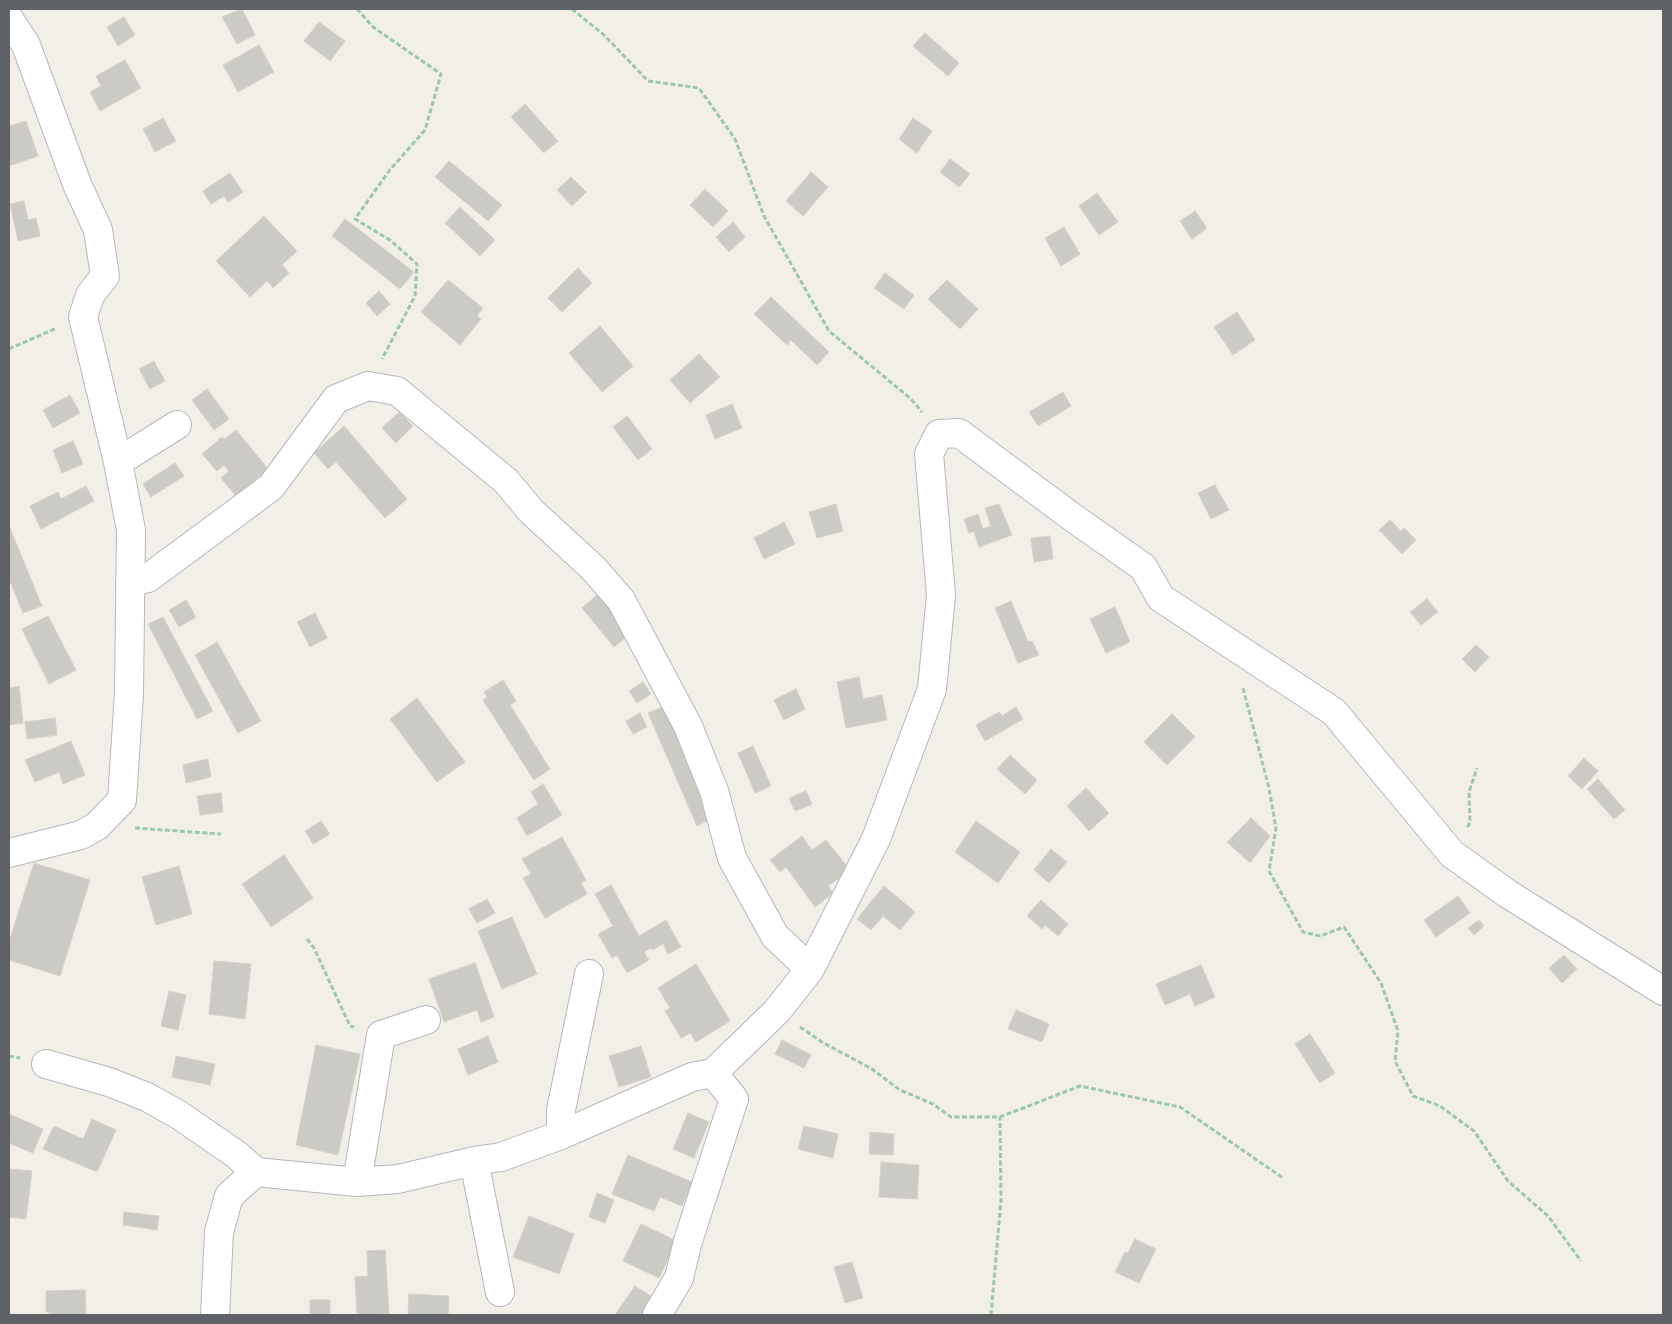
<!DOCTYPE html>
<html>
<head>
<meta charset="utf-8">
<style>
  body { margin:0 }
  #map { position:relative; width:1672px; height:1324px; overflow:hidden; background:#f1efe8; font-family:"Fira Sans Condensed",sans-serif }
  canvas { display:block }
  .frame { position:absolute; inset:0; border:10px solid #5f6368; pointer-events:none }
</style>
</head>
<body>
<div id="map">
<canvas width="1672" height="1324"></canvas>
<div class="frame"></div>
</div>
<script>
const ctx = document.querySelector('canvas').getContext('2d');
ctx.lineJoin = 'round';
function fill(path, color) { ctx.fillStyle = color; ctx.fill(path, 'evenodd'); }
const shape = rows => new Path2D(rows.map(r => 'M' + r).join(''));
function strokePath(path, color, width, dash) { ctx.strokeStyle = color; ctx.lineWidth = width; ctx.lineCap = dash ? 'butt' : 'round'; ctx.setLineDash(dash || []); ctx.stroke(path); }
const building = shape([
  [242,9,255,35,237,44,222,17,242,9],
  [124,17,135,35,118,46,107,27,124,17],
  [319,22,345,41,330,61,304,41,319,22],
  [925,33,959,63,948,76,913,46,925,33],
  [259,45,274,72,238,92,223,65,259,45],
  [125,60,141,88,100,111,90,92,101,86,96,76,125,60],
  [525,104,558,141,544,153,511,117,525,104],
  [163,118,176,141,155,152,143,129,163,118],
  [913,118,932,131,917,153,899,139,913,118],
  [26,121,38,156,9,166,9,126,26,121],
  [950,159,970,174,959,187,940,172,950,159],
  [449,161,502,205,488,221,435,177,449,161],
  [811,172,828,187,803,216,786,201,811,172],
  [230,173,243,192,228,202,224,196,211,204,203,191,230,173],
  [571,177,586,192,572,206,557,190,571,177],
  [705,189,728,211,713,227,690,205,705,189],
  [1097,193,1118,222,1099,235,1079,206,1097,193],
  [24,201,28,220,36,218,40,236,18,241,10,204,24,201],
  [460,207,495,240,480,256,445,223,460,207],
  [1195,211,1207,228,1192,239,1180,221,1195,211],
  [264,216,297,251,282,265,289,273,273,288,267,281,250,297,216,261,264,216],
  [345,219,414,272,400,289,332,236,345,219],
  [733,222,745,237,729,252,716,237,733,222],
  [1064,227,1080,254,1061,266,1045,238,1064,227],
  [578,268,592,283,562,312,548,298,578,268],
  [885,273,914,295,904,309,874,288,885,273],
  [448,280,483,308,477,316,481,319,460,345,421,312,448,280],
  [947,280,978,309,960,329,928,299,947,280],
  [379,291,390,304,377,316,366,303,379,291],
  [771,297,829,352,817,365,791,340,787,345,754,314,771,297],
  [1237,312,1255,340,1233,355,1214,327,1237,312],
  [600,326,633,366,602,392,569,353,600,326],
  [699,354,720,377,690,403,670,380,699,354],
  [154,361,165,381,150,389,139,369,154,361],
  [207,389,229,419,214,430,192,400,207,389],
  [1063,392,1071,406,1038,426,1029,412,1063,392],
  [70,395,80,413,53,428,43,410,70,395],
  [732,404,742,428,715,439,706,415,732,404],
  [399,412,413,426,396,443,382,428,399,412],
  [627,416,652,449,638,460,613,427,627,416],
  [344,426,407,499,385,518,336,462,328,469,314,453,344,426],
  [236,430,268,469,236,496,221,478,229,471,224,465,217,471,202,454,222,437,225,439,236,430],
  [73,441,83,464,62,473,53,450,73,441],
  [175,463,184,476,151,497,143,484,175,463],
  [1215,485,1229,510,1211,519,1198,493,1215,485],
  [86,486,94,501,41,529,30,506,58,492,61,499,86,486],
  [836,504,843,531,817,538,809,512,836,504],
  [999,504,1012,535,979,547,974,531,969,533,964,519,978,514,983,529,991,526,985,508,999,504],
  [1390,520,1401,531,1404,528,1416,540,1402,554,1379,530,1390,520],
  [784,522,795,544,764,559,754,538,784,522],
  [9,526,42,606,23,613,9,579,9,526],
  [1050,536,1053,559,1034,562,1031,538,1050,536],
  [600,592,633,631,614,647,582,608,600,592],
  [1427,599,1438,612,1421,625,1410,612,1427,599],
  [186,600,196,617,179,627,169,610,186,600],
  [1011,601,1028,642,1032,641,1039,655,1018,663,995,608,1011,601],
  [1115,607,1130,642,1106,653,1090,619,1115,607],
  [315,613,327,638,310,647,297,622,315,613],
  [48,616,76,670,49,684,22,629,48,616],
  [163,617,213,711,197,719,148,624,163,617],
  [217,642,261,721,238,733,195,655,217,642],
  [1476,645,1489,657,1475,672,1462,659,1476,645],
  [859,677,863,699,882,695,887,720,846,728,837,682,859,677],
  [503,680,516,701,510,705,550,769,534,780,483,700,487,697,484,692,503,680],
  [643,682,651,694,637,703,629,691,643,682],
  [19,686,23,723,9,725,9,688,19,686],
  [796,689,805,709,784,720,774,700,796,689],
  [417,698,465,762,437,782,390,719,417,698],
  [667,705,715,817,697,826,648,713,667,705],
  [1016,707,1023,719,985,741,976,725,999,712,1002,716,1016,707],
  [640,713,647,727,633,734,626,721,640,713],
  [1172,714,1195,737,1167,765,1144,742,1172,714],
  [55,718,57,735,27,739,25,722,55,718],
  [71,741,85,775,63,784,59,772,35,782,25,760,71,741],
  [753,746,771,786,755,793,738,753,753,746],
  [1010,755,1037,780,1025,794,997,769,1010,755],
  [1584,758,1598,771,1582,789,1568,776,1584,758],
  [208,759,211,777,186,783,183,765,208,759],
  [1598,779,1625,810,1614,819,1587,789,1598,779],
  [543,784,562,815,527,836,517,818,538,804,531,792,543,784],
  [1086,788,1109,813,1089,831,1067,806,1086,788],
  [806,791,812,804,795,811,789,798,806,791],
  [221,793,223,812,200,815,197,796,221,793],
  [1251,818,1270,836,1250,863,1227,842,1251,818],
  [321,821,330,834,313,844,305,831,321,821],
  [976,821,1020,852,998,883,955,852,976,821],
  [802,836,812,850,826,840,850,870,828,886,833,893,815,907,786,867,780,872,770,860,802,836],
  [562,837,586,880,581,883,587,894,545,918,523,878,531,874,522,859,562,837],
  [1051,849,1067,862,1049,883,1034,870,1051,849],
  [284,855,313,898,271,927,242,884,284,855],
  [34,863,90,880,60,976,9,960,9,942,34,863],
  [179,866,192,914,156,925,142,877,179,866],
  [611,885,639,936,666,920,681,947,668,954,663,944,652,950,651,948,644,952,649,960,627,973,617,955,612,958,598,934,613,926,595,894,611,885],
  [884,886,915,912,900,930,883,916,871,930,857,919,884,886],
  [1458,896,1470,913,1436,937,1424,920,1458,896],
  [487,899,495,913,477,923,469,909,487,899],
  [1041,900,1068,924,1058,936,1045,925,1042,929,1027,916,1041,900],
  [512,917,537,974,502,989,478,931,512,917],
  [1479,920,1484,926,1474,935,1468,928,1479,920],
  [1564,955,1577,969,1562,983,1549,968,1564,955],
  [214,961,251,964,245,1019,209,1014,214,961],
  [475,963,494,1017,481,1022,477,1010,444,1022,429,979,475,963],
  [696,964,730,1021,696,1042,690,1033,681,1038,665,1011,670,1008,658,988,696,964],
  [1201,965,1215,997,1195,1006,1190,994,1165,1005,1156,984,1201,965],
  [169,991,186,995,178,1030,161,1026,169,991],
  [1016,1010,1049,1024,1042,1042,1008,1029,1016,1010],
  [1310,1034,1335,1073,1320,1083,1295,1044,1310,1034],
  [488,1036,498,1062,468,1075,458,1049,488,1036],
  [782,1040,811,1055,804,1068,775,1054,782,1040],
  [316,1045,360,1054,338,1155,296,1145,316,1045],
  [641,1046,651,1077,619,1087,609,1056,641,1046],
  [176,1056,215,1064,210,1085,172,1077,176,1056],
  [688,1113,709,1122,694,1158,673,1149,688,1113],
  [9,1114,43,1129,33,1153,9,1143,9,1114],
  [92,1119,116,1130,97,1172,43,1149,54,1126,83,1139,92,1119],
  [804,1126,838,1134,833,1158,798,1149,804,1126],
  [870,1132,894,1134,893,1155,869,1154,870,1132],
  [628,1155,692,1182,682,1206,660,1197,654,1211,612,1194,628,1155],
  [881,1162,919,1165,917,1199,879,1197,881,1162],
  [9,1169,32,1171,26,1219,9,1217,9,1169],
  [597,1193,614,1200,605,1223,589,1217,597,1193],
  [124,1212,159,1216,157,1230,123,1225,124,1212],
  [529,1216,574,1234,559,1274,513,1257,529,1216],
  [641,1224,677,1241,659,1278,623,1261,641,1224],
  [1135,1239,1156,1249,1139,1283,1115,1272,1125,1252,1128,1253,1135,1239],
  [385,1250,389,1314,357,1315,355,1277,368,1276,367,1251,385,1250],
  [852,1262,863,1298,845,1303,834,1267,852,1262],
  [635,1286,655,1299,644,1315,615,1315,635,1286],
  [85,1290,86,1315,49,1315,49,1312,46,1312,46,1291,85,1290],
  [409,1294,449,1296,448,1315,408,1315,409,1294],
  [310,1300,330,1300,330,1315,310,1315,310,1300]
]);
const path = shape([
  [357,9,373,27,441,74,425,130,389,171,355,219,390,240,417,264,415,296,382,359],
  [572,9,604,35,648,81,699,88,735,139,764,216,829,331,911,399,922,412],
  [9,349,57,328],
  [1243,688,1269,788,1276,828,1269,871,1303,932,1320,936,1344,927,1381,983,1398,1031,1395,1061,1413,1096,1440,1106,1474,1131,1508,1181,1548,1216,1581,1261],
  [1467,827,1470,823,1469,792,1477,768],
  [135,828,221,834],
  [307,939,314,948,350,1026,354,1027],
  [800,1027,822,1042,872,1069,900,1090,933,1104,951,1117,1000,1117,1080,1086,1180,1107,1283,1178],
  [9,1056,20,1058],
  [991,1315,1001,1200,1000,1117]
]);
const minor = shape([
  [9,19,26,45,77,184,98,230,105,276,90,295,83,317,118,462,131,530,129,693,122,800,97,826,81,835,9,853],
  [118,462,177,425],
  [130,582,148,578,271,487,336,399,368,386,397,391,506,481,531,511,593,568,621,600,688,726,714,791,732,858,775,936,810,969],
  [46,1064,109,1082,147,1097,179,1115,237,1155,256,1172],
  [561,1135,561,1110,589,974],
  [474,1161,500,1292],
  [357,1182,381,1035,426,1020],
  [215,1315,219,1232,229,1196,256,1172,357,1182,398,1179,474,1161,501,1157,561,1135,692,1077,713,1073],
  [657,1315,679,1278,688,1241,734,1099,713,1073,777,1011,810,969,876,839,932,689,941,595,929,454,939,434,959,433,1072,517,1143,567,1161,598,1334,712,1452,854,1508,894,1663,991]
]);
fill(building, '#cccac5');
strokePath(building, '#d6d1c6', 1);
strokePath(minor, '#b5b8bc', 30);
strokePath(path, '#9cc7a9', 3, [5, 2.5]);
strokePath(minor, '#fff', 28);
</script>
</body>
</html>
